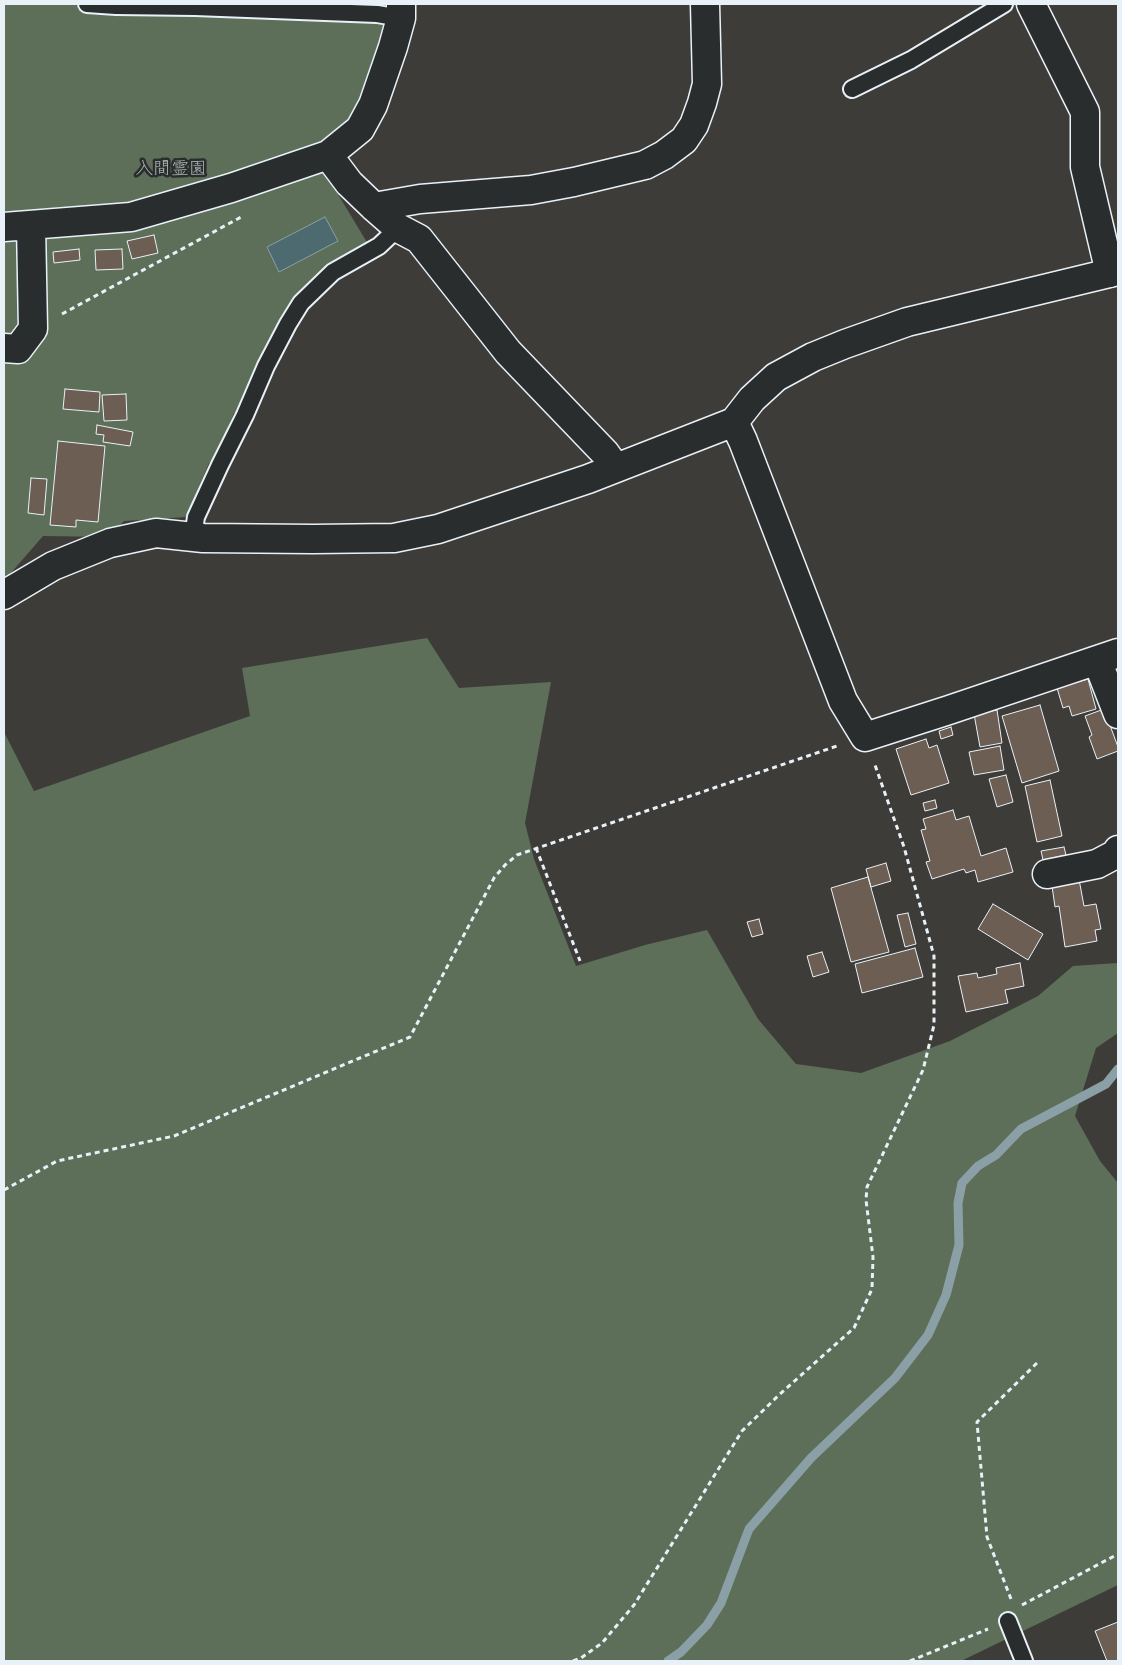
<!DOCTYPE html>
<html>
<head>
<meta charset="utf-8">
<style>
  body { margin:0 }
  #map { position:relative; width:1122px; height:1665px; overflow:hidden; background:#3e3c39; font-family:"Indie Flower",sans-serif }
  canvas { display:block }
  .frame { position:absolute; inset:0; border:5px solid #e8f1f8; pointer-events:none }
</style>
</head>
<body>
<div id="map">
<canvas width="1122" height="1665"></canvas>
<div class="frame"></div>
</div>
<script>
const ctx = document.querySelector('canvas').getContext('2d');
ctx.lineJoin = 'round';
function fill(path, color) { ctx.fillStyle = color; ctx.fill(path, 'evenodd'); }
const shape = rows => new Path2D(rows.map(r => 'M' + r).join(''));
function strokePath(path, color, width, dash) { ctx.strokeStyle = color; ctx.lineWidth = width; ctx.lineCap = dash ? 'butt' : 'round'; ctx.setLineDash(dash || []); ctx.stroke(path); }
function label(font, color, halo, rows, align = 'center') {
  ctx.font = font + ' "Indie Flower","Klee One",sans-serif'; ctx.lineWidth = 5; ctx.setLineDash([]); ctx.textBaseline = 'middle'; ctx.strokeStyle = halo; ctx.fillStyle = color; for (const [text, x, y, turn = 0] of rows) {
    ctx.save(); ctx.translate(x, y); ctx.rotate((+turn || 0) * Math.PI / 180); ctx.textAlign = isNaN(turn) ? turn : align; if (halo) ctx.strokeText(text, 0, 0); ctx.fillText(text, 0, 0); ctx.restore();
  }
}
const green = shape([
  [4,4,388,4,382,36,358,111,336,191,368,244,325,271,239,412,234,413,213,462,209,463,186,517,124,521,109,537,43,536,4,581],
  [427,638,459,688,551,682,525,823,534,859,576,966,645,945,707,930,758,1019,796,1064,861,1073,950,1041,1038,996,1073,966,1118,963,1118,1033,1096,1048,1075,1116,1100,1161,1118,1183,1118,1585,961,1661,4,1661,4,732,34,791,250,716,242,668]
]);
const water = shape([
  [325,217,338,241,279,272,267,247,325,217]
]);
const stream = shape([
  [668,1661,681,1652,707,1625,721,1603,749,1529,811,1458,895,1378,928,1335,946,1295,959,1245,958,1203,962,1183,978,1166,996,1155,1021,1129,1106,1084,1118,1069]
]);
const building = shape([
  [154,235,158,253,132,259,127,241,154,235],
  [79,249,80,260,54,263,53,252,79,249],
  [122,249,123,269,96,270,95,250,122,249],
  [65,389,100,392,99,412,63,409,65,389],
  [126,394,127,420,104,421,102,395,126,394],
  [97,425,133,432,130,446,103,442,104,435,96,434,97,425],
  [58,441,105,446,98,522,76,520,76,527,50,525,58,441],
  [31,478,47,479,44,515,28,513,31,478],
  [1088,679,1096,709,1072,716,1069,706,1063,708,1057,688,1088,679],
  [1040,705,1059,771,1022,783,1002,716,1040,705],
  [1104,709,1118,747,1118,751,1097,759,1089,737,1092,735,1085,716,1104,709],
  [997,710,1002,743,980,747,974,714,997,710],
  [951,727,953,735,941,739,939,731,951,727],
  [926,739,929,748,937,745,949,783,911,795,896,749,926,739],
  [1000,746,1004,770,974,775,969,752,1000,746],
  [1006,775,1013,802,997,807,989,779,1006,775],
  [1050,780,1062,836,1037,842,1025,786,1050,780],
  [935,800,937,808,925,811,923,803,935,800],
  [953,810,956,820,969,816,981,856,1006,848,1013,872,978,882,975,870,966,873,964,869,932,879,926,862,930,861,921,830,926,829,923,819,953,810],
  [1064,847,1066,855,1043,860,1041,851,1064,847],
  [886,863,891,881,871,887,866,869,886,863],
  [1078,874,1084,906,1096,904,1101,929,1095,930,1097,941,1065,947,1059,906,1055,907,1051,879,1078,874],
  [868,877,889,952,851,962,831,888,868,877],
  [993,904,1043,934,1028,960,978,929,993,904],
  [908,913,916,944,905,947,897,915,908,913],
  [759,919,763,934,752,937,747,922,759,919],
  [915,948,923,977,862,993,855,964,915,948],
  [822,952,829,972,813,977,807,956,822,952],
  [1020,963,1024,986,1005,990,1008,1003,966,1012,958,976,977,973,978,978,997,974,996,968,1020,963],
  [1118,1622,1118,1661,1107,1661,1095,1631,1118,1622]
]);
const path = shape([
  [62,314,243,216],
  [536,848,580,961],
  [4,1190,57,1161,174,1136,410,1037,494,878,505,865,517,855,837,746],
  [1011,1599,987,1537,977,1422,1039,1361],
  [1022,1605,1118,1554],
  [573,1661,581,1658,602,1643,634,1605,742,1431,780,1394,854,1328,872,1289,873,1257,866,1200,867,1187,923,1070,934,1025,934,956,904,847,875,765],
  [910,1661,988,1629]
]);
const service = shape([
  [87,4,116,6,195,7],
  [194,4,195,7,377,14,401,18],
  [852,89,911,60,1004,4],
  [193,537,196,517,220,465,245,415,266,366,288,324,301,303,333,272,379,246,398,228],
  [1008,1621,1024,1661]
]);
const minor = shape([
  [1031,4,1085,112,1085,167,1110,273],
  [328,155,349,183,374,207,398,228,419,239,508,352,605,453,615,467],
  [374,207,420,199,531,190,574,182,645,165,664,155,684,140,694,125,702,103,707,84,705,4],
  [4,227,131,217,231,188,328,155,360,129,373,105,393,47,401,18,401,4],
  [4,348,18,349,33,329,31,225],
  [734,422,743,441,843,701,865,737,949,710,1118,653],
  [4,595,53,566,110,543,156,533,203,538,313,539,394,538,438,529,588,479,734,422,752,399,776,377,813,357,845,344,907,322,1118,271],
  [1097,660,1118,714],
  [1047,874,1097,864,1116,854,1118,850]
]);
const parkNames = [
  ["入間霊園",171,171]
];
fill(green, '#5d6f59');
fill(water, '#4c6a6f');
strokePath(water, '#8aa0a6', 1);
strokePath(stream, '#8aa0a6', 9);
fill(building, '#6c5e53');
strokePath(building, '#e8f1f8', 1);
strokePath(service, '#e8f1f8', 20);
strokePath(minor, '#e8f1f8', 31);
strokePath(path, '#e8f1f8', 3, [5, 4]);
strokePath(service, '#2a2d2e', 16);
strokePath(minor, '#2a2d2e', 28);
label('18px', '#a9b6b0', '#2a2d2e', parkNames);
</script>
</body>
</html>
